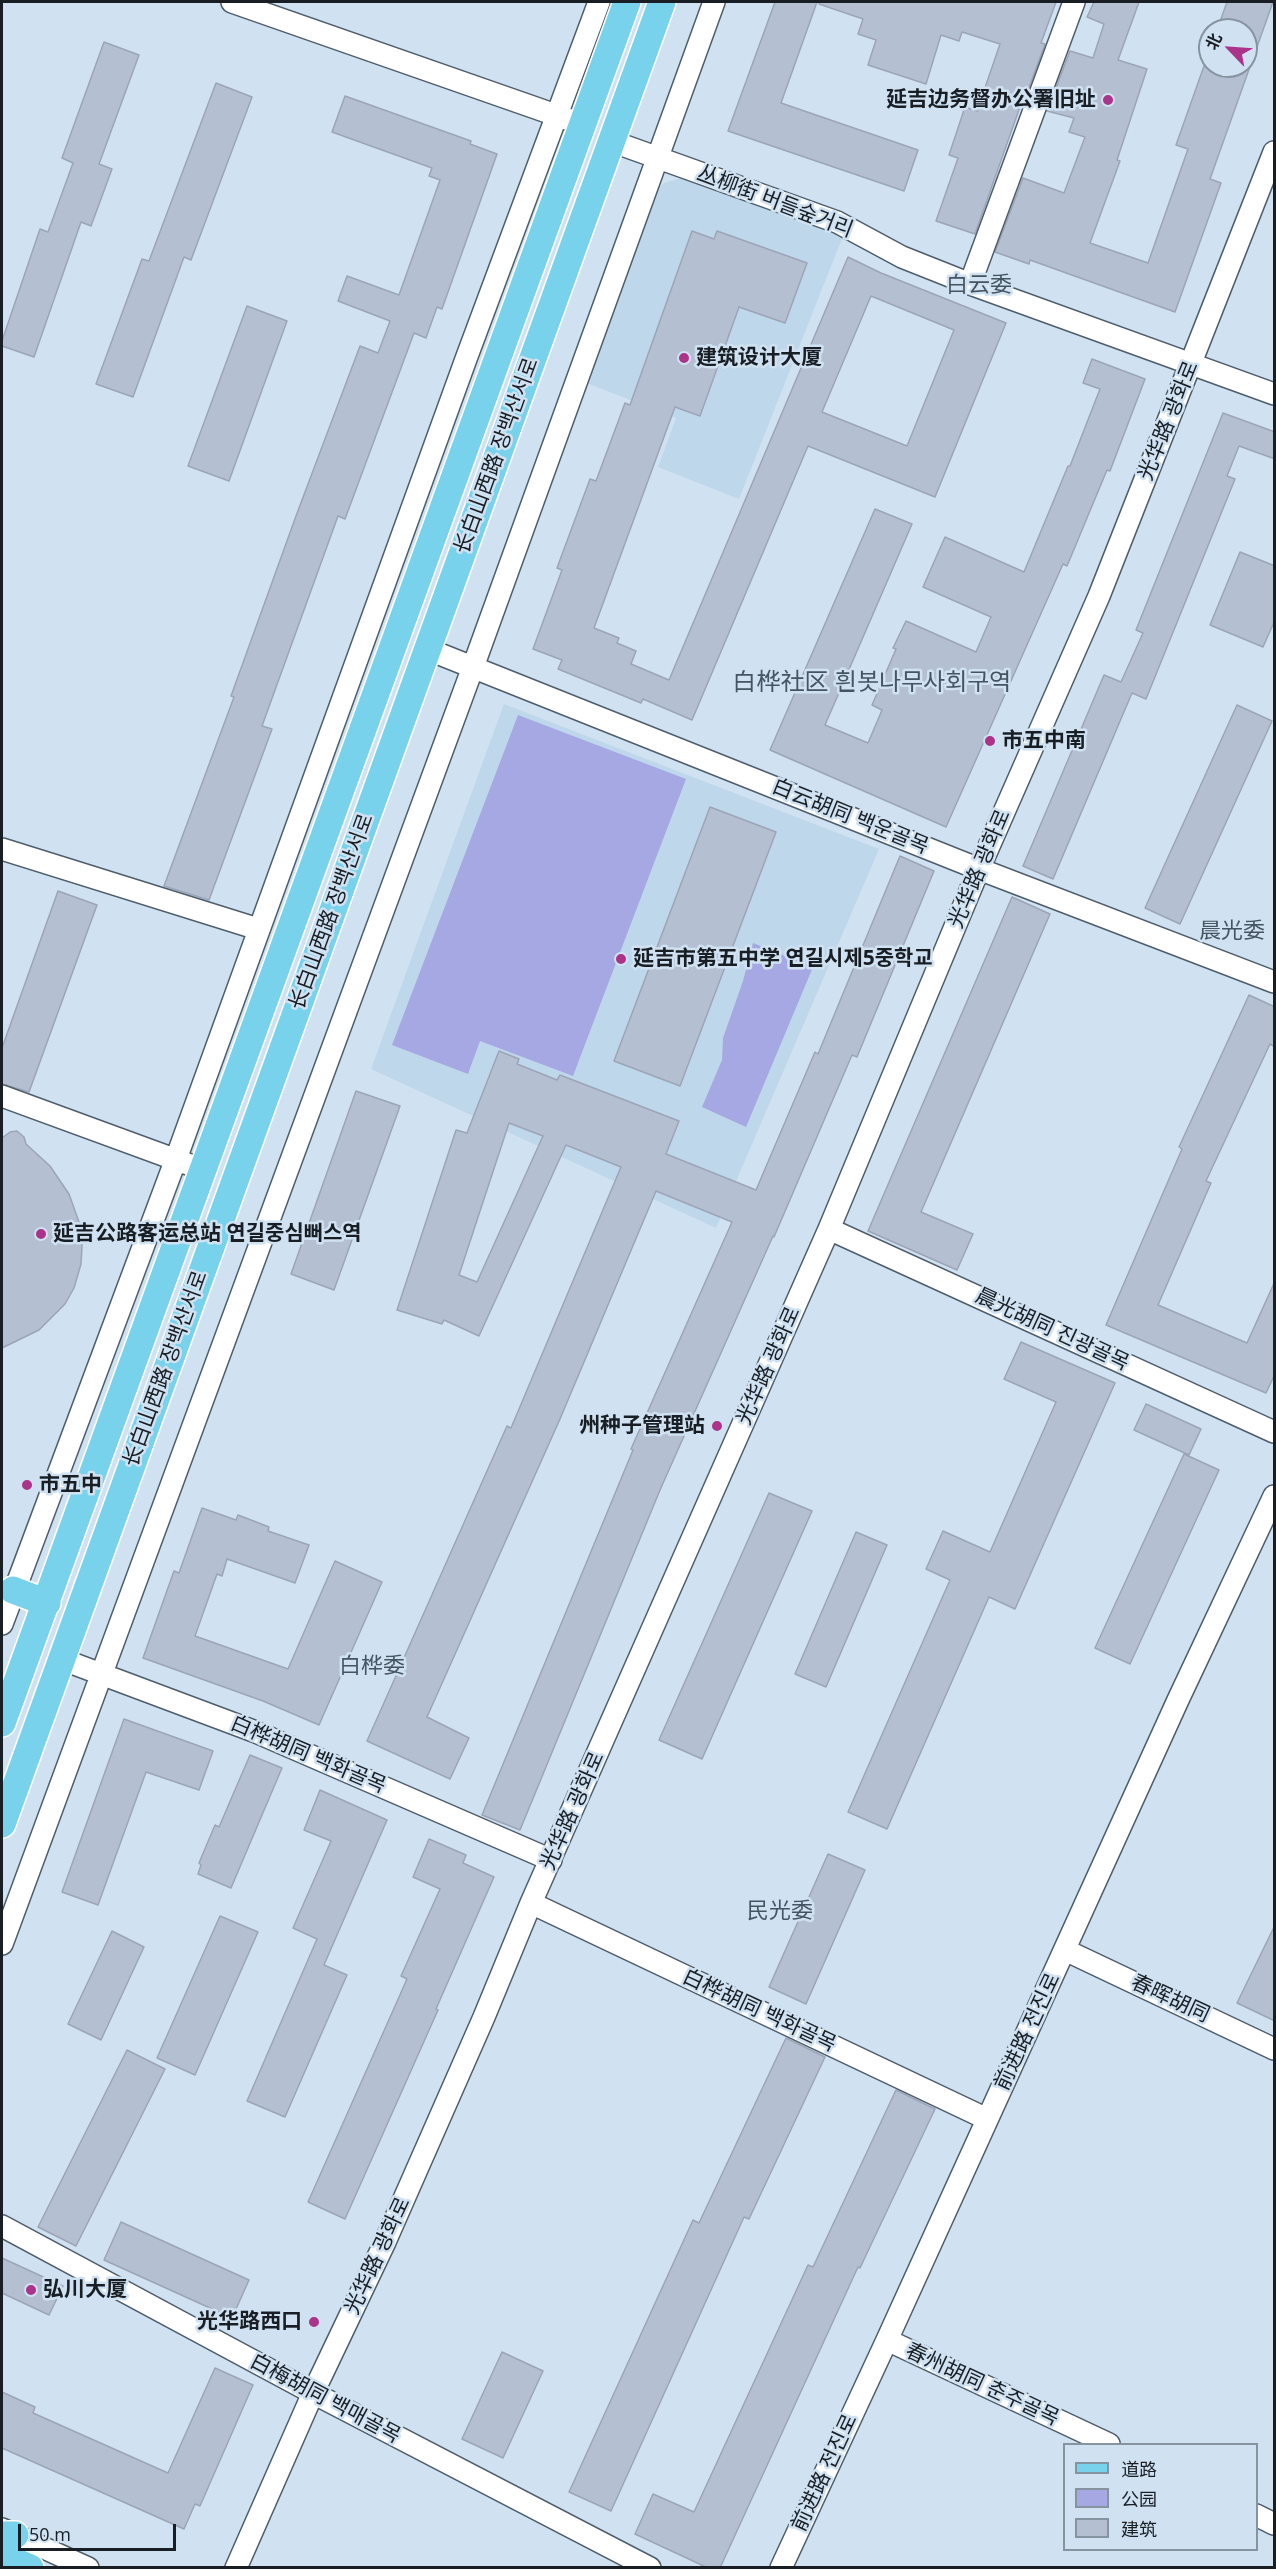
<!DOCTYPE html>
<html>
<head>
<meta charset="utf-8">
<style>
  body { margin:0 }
  #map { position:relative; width:1276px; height:2569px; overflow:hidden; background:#d0e2f2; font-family:"Open Sans","Noto Sans SC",sans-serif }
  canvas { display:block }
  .frame { position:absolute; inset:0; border:3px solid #181e24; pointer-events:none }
  .legend { position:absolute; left:1063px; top:2443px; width:195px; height:108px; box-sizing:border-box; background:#d0e2f2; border:2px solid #8694a0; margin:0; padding:8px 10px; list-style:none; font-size:18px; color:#181e24 }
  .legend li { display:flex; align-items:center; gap:12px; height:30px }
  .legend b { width:30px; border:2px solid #8694a0 }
  .north { position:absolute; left:1198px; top:18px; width:60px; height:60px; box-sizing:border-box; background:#d0e2f2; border:2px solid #8694a0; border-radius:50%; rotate:295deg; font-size:16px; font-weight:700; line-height:24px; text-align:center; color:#181e24 }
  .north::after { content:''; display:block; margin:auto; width:21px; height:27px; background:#ab3389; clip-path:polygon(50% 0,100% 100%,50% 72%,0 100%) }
  .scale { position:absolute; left:18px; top:2524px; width:158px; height:27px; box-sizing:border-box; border:3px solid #181e24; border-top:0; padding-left:8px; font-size:18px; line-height:21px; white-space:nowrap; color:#181e24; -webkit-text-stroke:4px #d0e2f2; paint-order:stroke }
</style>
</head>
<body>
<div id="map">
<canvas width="1276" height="2569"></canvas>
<div class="frame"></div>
<ul class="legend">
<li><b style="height:8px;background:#78d2eb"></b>道路</li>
<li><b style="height:16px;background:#a6a8e3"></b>公园</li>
<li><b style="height:16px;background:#b5bfd2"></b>建筑</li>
</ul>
<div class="north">北</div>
<div class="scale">50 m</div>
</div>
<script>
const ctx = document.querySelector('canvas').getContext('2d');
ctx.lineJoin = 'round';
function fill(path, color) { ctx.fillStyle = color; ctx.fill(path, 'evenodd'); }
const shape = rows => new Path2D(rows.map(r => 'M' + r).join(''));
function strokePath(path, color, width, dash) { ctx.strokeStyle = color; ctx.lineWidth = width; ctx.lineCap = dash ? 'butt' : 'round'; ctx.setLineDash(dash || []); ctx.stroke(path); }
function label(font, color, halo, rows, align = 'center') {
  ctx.font = font + ' "Open Sans","Noto Sans SC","Noto Sans KR",sans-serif'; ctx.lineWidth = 5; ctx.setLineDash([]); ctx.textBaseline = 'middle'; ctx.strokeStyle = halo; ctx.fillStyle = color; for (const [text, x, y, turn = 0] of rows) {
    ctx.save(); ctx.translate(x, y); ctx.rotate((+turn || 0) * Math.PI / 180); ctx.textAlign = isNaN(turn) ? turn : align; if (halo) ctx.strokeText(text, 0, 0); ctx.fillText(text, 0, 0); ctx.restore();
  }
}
const built = shape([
  [681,178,693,179,843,236,739,499,658,467,676,418,584,382,656,190,664,183],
  [504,704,879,849,716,1228,371,1069]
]);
const green = shape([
  [518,715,686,779,573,1076,480,1041,468,1074,392,1045],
  [753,943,813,967,746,1127,702,1107,722,1060,723,1038,743,981]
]);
const building = shape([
  [775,2,817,2,781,103,918,150,904,191,728,131,775,2],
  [820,2,1056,2,1041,43,1045,44,1023,104,1021,104,975,234,936,221,958,158,949,155,965,107,977,111,1000,44,962,32,959,41,941,35,926,84,868,65,876,40,858,34,863,19,819,4,820,2],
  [1094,2,1139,2,1118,60,1147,69,1117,160,1120,161,1090,243,1148,263,1188,149,1176,145,1204,66,1246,66,1246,30,1217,30,1227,2,1273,2,1210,179,1221,183,1175,312,1030,260,1029,264,995,252,1023,178,1064,193,1085,137,1069,132,1074,118,1047,111,1070,51,1093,58,1104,24,1087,17,1094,2],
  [104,42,139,55,99,164,112,169,91,226,81,222,34,357,2,346,2,341,40,229,48,232,73,163,62,158,104,42],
  [216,83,252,97,191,260,184,257,133,397,96,384,142,259,149,261,216,83],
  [345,96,471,141,470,144,497,154,442,309,437,307,426,338,414,333,345,519,338,516,262,726,272,729,209,900,164,886,234,697,231,696,296,516,360,346,378,353,390,321,338,301,347,276,399,295,440,180,429,176,432,168,332,132,345,96],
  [692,231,714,239,717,231,807,263,785,323,739,307,700,416,675,407,594,628,619,638,617,643,636,651,631,664,669,680,848,257,881,273,1006,323,935,497,808,446,692,720,643,699,641,703,558,669,562,660,533,649,562,570,557,568,590,479,596,481,625,403,630,405,692,231],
  [871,296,954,330,907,446,822,412,871,296],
  [247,306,287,321,229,481,188,466,247,306],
  [1092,359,1145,379,1110,471,1107,470,1067,566,1063,564,946,827,770,750,875,509,912,524,825,725,868,743,882,710,872,705,896,649,893,648,906,621,976,652,991,617,923,587,945,537,1024,572,1068,466,1070,466,1100,389,1083,383,1092,359],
  [1223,413,1275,432,1275,459,1239,446,1227,476,1235,479,1146,699,1132,693,1053,879,1023,866,1104,675,1121,682,1143,633,1136,630,1223,413],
  [1240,552,1275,566,1275,620,1263,647,1210,625,1240,552],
  [1237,705,1272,721,1180,924,1145,908,1237,705],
  [710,807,776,832,680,1086,614,1061,710,807],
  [900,856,934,871,857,1057,852,1055,774,1237,773,1236,660,1490,520,1830,482,1815,633,1450,631,1449,732,1222,656,1191,560,1419,427,1717,469,1738,450,1779,367,1741,507,1426,511,1428,621,1167,566,1145,479,1336,444,1320,442,1324,397,1310,456,1130,467,1133,499,1051,519,1059,517,1064,557,1080,560,1075,679,1121,666,1154,756,1190,815,1052,818,1054,900,856],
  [509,1123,543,1136,477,1282,459,1275,509,1123],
  [58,891,97,905,29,1092,2,1084,2,1048,58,891],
  [1012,897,1050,914,921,1212,973,1234,957,1270,868,1231,1012,897],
  [1249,995,1275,1007,1275,1047,1270,1044,1206,1181,1211,1183,1158,1305,1247,1343,1275,1281,1275,1374,1266,1393,1106,1325,1182,1149,1179,1147,1249,995],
  [356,1091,400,1106,334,1290,291,1274,356,1091],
  [17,1131,24,1137,26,1144,50,1166,69,1194,79,1222,82,1246,81,1264,74,1288,65,1304,39,1330,2,1348,2,1138,10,1132,17,1131],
  [1021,1342,1115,1383,1015,1609,989,1597,887,1829,848,1812,950,1580,926,1569,943,1531,990,1552,1056,1402,1004,1379,1021,1342],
  [1146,1404,1201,1429,1189,1455,1134,1430,1146,1404],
  [1184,1454,1219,1470,1130,1664,1095,1648,1184,1454],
  [769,1493,812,1511,702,1759,659,1740,769,1493],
  [202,1508,236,1520,238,1515,269,1527,268,1531,309,1545,295,1583,227,1559,222,1576,217,1574,195,1636,288,1669,335,1561,382,1582,319,1725,263,1701,143,1658,174,1571,179,1573,202,1508],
  [856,1532,887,1545,826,1687,795,1674,856,1532],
  [124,1719,213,1751,199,1790,146,1772,98,1905,62,1892,124,1719],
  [250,1755,282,1768,231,1888,198,1874,201,1865,199,1863,215,1825,219,1827,250,1755],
  [320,1790,387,1820,324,1965,347,1975,285,2117,247,2101,317,1939,293,1928,331,1841,304,1830,320,1790],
  [429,1839,466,1855,463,1863,494,1877,436,2009,438,2010,345,2219,308,2202,407,1979,401,1976,440,1889,413,1877,429,1839],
  [828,1854,865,1870,806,2004,769,1987,828,1854],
  [220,1916,258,1932,195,2075,157,2058,220,1916],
  [1275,1925,1275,2021,1237,2003,1275,1925],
  [112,1931,144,1947,101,2040,68,2024,112,1931],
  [786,2038,825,2057,749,2219,744,2217,611,2511,569,2492,693,2220,699,2223,786,2038],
  [127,2050,165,2069,76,2246,38,2227,127,2050],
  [896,2090,935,2109,860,2268,858,2267,720,2568,708,2568,635,2534,653,2494,694,2512,808,2265,813,2267,896,2090],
  [121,2222,249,2280,232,2318,104,2260,121,2222],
  [2,2258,63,2286,49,2315,2,2293,2,2258],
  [502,2352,543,2371,503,2458,462,2439,502,2352],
  [215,2368,253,2385,200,2506,195,2504,184,2529,2,2448,2,2392,35,2407,33,2413,168,2473,215,2368]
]);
const minor = shape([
  [232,2,570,120],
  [611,141,837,222,902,257,970,284,1274,394],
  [970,284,1074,2],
  [427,649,979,869,1274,982],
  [2,849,258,929],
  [2,1096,204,1170],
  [829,1229,1274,1432],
  [2,1624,176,1159,466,359,599,2],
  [61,1659,256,1732,551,1860],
  [531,1903,987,2119],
  [2,1944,473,667,714,2],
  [1065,1950,1274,2049],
  [2,2226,313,2393,650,2568],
  [887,2340,1109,2444],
  [1256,2515,1274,2524],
  [2,2529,88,2568],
  [236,2568,313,2393,385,2242,484,2017,531,1903,829,1229,979,869,1099,596,1274,152],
  [781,2568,887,2340,1178,1700,1274,1496]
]);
const major = shape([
  [13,1590,47,1603],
  [2,1723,627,2],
  [2,1824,662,2],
  [2,2535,15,2535],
  [2,2556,30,2568]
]);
const markers = [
  [1108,100,6,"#ab3389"],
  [684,358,6,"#ab3389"],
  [990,741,6,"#ab3389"],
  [621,959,6,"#ab3389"],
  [41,1234,6,"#ab3389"],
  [717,1426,6,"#ab3389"],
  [27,1485,6,"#ab3389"],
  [31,2290,6,"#ab3389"],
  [314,2322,6,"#ab3389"]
];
const poiNames = [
  ["延吉边务督办公署旧址",1096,100,"right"],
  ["建筑设计大厦",696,358],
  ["市五中南",1002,741],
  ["延吉市第五中学 연길시제5중학교",633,959],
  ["延吉公路客运总站 연길중심뻐스역",53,1234],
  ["州种子管理站",705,1426,"right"],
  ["市五中",39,1485],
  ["弘川大厦",43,2290],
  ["光华路西口",302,2322,"right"]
];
const streetNames = [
  ["丛柳街 버들숲거리",775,202,21],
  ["光华路 광화로",1169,421,-68],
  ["长白山西路 장백산서로",497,456,-70],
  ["白云胡同 백운골목",850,817,22],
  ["光华路 광화로",980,869,-67],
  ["长白山西路 장백산서로",332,912,-70],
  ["晨光胡同 진광골목",1052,1330,25],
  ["光华路 광화로",769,1366,-66],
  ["长白山西路 장백산서로",166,1369,-70],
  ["白桦胡同 백화골목",308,1755,23],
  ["光华路 광화로",573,1811,-66],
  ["春晖胡同",1170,1999,25],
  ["白桦胡同 백화골목",759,2011,25],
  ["前进路 전진로",1028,2032,-65],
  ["光华路 광화로",378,2256,-65],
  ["春州胡同 춘주골목",982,2385,25],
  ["白梅胡同 백매골목",325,2399,28],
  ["前进路 전진로",825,2473,-65]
];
const neighbourhoodNames = [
  ["白云委",979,286],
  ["晨光委",1232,932],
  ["白桦委",372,1667],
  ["民光委",780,1912]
];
const quarterNames = [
  ["白桦社区 흰봇나무사회구역",872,683]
];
fill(built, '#bed7eb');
fill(green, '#a6a8e3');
fill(building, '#b5bfd2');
strokePath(building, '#9ca5b7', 1.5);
strokePath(minor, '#4e5d6a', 24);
strokePath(major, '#fff', 30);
strokePath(minor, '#fff', 21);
strokePath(major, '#78d2eb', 27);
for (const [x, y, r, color] of markers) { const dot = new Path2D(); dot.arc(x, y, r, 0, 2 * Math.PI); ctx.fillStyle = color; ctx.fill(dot); strokePath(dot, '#d0e2f2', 2); }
label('bold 21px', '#181e24', '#d0e2f2', poiNames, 'left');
label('21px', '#181e24', '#d0e2f2', streetNames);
label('22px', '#445461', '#d0e2f2', neighbourhoodNames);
label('24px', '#445461', '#d0e2f2', quarterNames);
</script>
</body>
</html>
